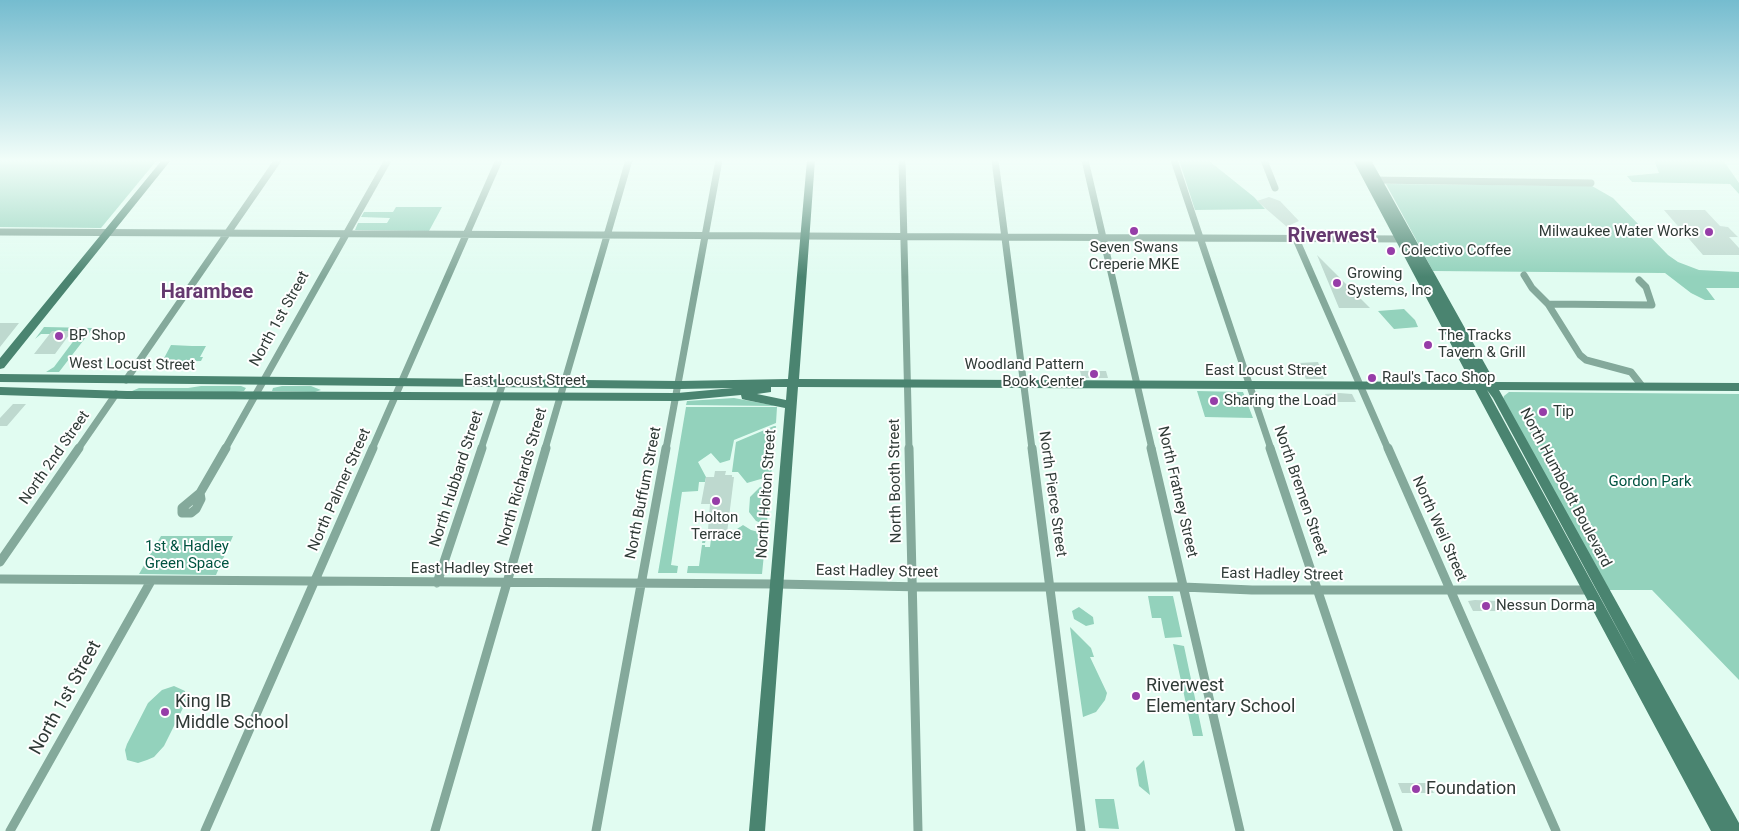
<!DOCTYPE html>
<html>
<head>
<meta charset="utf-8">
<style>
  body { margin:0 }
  canvas { display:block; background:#e1fcf1 }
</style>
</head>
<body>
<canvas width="1739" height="831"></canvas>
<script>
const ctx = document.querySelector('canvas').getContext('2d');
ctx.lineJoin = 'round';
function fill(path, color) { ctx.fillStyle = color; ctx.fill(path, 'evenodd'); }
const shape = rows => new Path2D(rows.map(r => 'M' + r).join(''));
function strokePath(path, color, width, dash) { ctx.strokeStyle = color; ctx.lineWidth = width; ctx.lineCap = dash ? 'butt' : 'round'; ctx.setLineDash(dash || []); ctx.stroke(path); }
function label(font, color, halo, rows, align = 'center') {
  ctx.font = font + ' Roboto,sans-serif'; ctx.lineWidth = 4; ctx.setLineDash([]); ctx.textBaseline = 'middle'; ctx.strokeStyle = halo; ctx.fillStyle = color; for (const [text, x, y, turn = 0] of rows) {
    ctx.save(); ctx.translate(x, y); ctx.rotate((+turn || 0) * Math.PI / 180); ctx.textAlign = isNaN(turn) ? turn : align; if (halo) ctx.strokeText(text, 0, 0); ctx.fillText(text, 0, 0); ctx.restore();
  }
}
const green = shape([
  [0,160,157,160,101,228,0,227],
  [1179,160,1208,160,1254,197,1265,209,1195,210],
  [1654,160,1723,160,1739,183,1739,194,1730,184,1632,182,1627,176,1659,173],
  [1386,184,1592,186,1613,198,1668,255,1678,262,1699,270,1739,272,1739,288,1706,288,1715,300,1705,300,1691,293,1665,273,1433,271],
  [396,207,442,207,429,231,355,230,358,223,387,223,390,218,361,217,364,212,393,212],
  [1404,309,1415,320,1418,327,1394,329,1378,311],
  [44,327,93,328,59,372,46,372,54,367,81,331,53,331,50,334,41,334,35,339],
  [171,345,192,346,206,346,200,357,203,357,201,361,162,362],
  [201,386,241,386,246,388,244,391,235,392,132,391,139,388,188,388],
  [282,386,311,386,321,390,315,392,272,391,273,388],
  [1197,391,1243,392,1253,418,1205,417],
  [1509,392,1739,394,1739,680,1652,590,1605,590,1503,399,1504,396],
  [734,398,777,406,686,405,687,401],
  [686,407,777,407,776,423,734,440,730,460,720,463,711,453,698,462,706,477,705,482,699,482,698,491,682,492,671,565,678,566,677,573,658,573],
  [774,426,776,426,771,476,747,483,738,472,732,472,736,442],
  [770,486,767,523,761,523,756,521,749,512,750,497,760,487],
  [743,525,751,530,766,534,762,574,687,573,688,566,699,566,702,545,705,545,705,547,710,547,711,539,706,539,705,543,702,543,704,533,710,533,714,541,728,535],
  [161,536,233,536,216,575,139,574],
  [1148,596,1173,596,1182,637,1165,638,1161,618,1152,618],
  [1079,607,1093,617,1094,624,1086,626,1074,619,1072,611],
  [1070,627,1091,648,1094,657,1090,657,1107,693,1105,700,1096,712,1083,717],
  [1173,644,1184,646,1203,736,1193,736],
  [174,686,185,691,186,702,164,746,154,757,147,760,138,763,127,760,125,750,127,744,148,703,162,690],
  [1144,760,1150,795,1139,786,1136,768],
  [1095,799,1114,799,1119,829,1099,828]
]);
const building = shape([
  [1269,197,1280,201,1299,221,1290,225,1306,229,1294,233,1257,201],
  [1664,210,1705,210,1720,226,1728,227,1738,237,1729,237,1739,248,1739,255,1703,255],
  [1317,255,1370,308,1339,308],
  [0,323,19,323,0,347],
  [52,331,72,331,55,354,34,354],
  [1318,362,1324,379,1306,379,1299,363],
  [1080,371,1106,371,1108,378,1082,378],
  [1339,393,1352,394,1356,402,1328,402,1325,394],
  [13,404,26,404,7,426,0,426,0,418],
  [715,471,726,471,725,475,732,475,732,477,734,477,727,533,714,533,715,530,708,530,710,504,701,504,706,477,714,477],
  [1475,600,1498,601,1503,611,1473,611,1468,601],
  [1398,783,1428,783,1434,793,1402,793]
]);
const streetFar1 = shape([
  [902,160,909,449],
  [995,160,1032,449],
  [1085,160,1152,449],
  [1174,160,1271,449],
  [1264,160,1275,188],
  [1372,180,1591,183],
  [0,232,1405,239],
  [1296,239,1388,449],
  [1524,275,1532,288,1548,304,1580,355,1586,360,1631,372,1642,386],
  [1548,304,1652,305,1646,287,1639,280],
  [126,380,278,160],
  [78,449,116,394],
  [225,449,388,160],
  [372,449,499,160],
  [481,449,503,383],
  [545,449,629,160],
  [666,449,719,160]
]);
const street = shape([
  [909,448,918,831],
  [1032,448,1081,831],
  [1151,448,1240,831],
  [1270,448,1398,831],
  [1388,448,1556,831],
  [200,493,201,499,196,509,191,513,182,513,182,508,200,493],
  [200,493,226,448],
  [0,562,79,448],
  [0,579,777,584,923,587,1183,587,1252,590,1590,590],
  [437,583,482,448],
  [10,831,151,581],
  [205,831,373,448],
  [435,831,546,448],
  [596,831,666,448]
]);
const secondary = shape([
  [162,160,171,160,4,368,0,369,0,358,162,160],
  [807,160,815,160,799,379,1471,382,1353,160,1362,160,1484,382,1362,160,1371,160,1495,382,1739,383,1739,391,1499,390,1739,823,1739,831,1711,831,1475,390,798,387,765,831,749,831,785,408,746,400,742,399,741,395,677,401,127,399,0,395,0,387,127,391,677,393,733,388,679,389,0,382,0,374,679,381,788,379,807,160],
  [771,387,787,387,786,400,757,394,771,392,771,387],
  [1487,390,1493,398,1638,667,1487,390]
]);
const markers = [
  [1134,231,5,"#963da8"],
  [1709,232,5,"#963da8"],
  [1391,251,5,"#963da8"],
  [1337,283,5,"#963da8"],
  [59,336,5,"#963da8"],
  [1428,345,5,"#963da8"],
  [1094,374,5,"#963da8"],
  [1372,378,5,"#963da8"],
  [1214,401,5,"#963da8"],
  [1543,412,5,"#963da8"],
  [716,501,5,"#963da8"],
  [1486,606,5,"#963da8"],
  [1136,696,5,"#963da8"],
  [165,712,5,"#963da8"],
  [1416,789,5,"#963da8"]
];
const poiNames = [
  ["Milwaukee Water Works",1699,232,"right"],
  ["Seven Swans",1134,248,"center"],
  ["Creperie MKE",1134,265,"center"],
  ["Colectivo Coffee",1401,251],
  ["Growing",1347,274],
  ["Systems, Inc",1347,291],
  ["BP Shop",69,336],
  ["The Tracks",1438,336],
  ["Tavern & Grill",1438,353],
  ["Woodland Pattern",1084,365,"right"],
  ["Book Center",1084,382,"right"],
  ["Raul's Taco Shop",1382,378],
  ["Sharing the Load",1224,401],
  ["Tip",1553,412],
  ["Holton",716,518,"center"],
  ["Terrace",716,535,"center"],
  ["Nessun Dorma",1496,606]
];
const streetNames = [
  ["North 1st Street",280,319,-61],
  ["West Locust Street",132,365,1],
  ["East Locust Street",1266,371],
  ["East Locust Street",525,381],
  ["North 2nd Street",55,458,-55],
  ["North Richards Street",523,477,-74],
  ["North Hubbard Street",457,479,-72],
  ["North Booth Street",896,481,-91],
  ["North Humboldt Boulevard",1565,488,62],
  ["North Palmer Street",340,490,-66],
  ["North Bremen Street",1300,491,71],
  ["North Fratney Street",1177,492,77],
  ["North Buffum Street",644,493,-79],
  ["North Holton Street",767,494,-86],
  ["North Pierce Street",1052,494,82],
  ["North Weil Street",1439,529,66],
  ["East Hadley Street",472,569],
  ["East Hadley Street",877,572,1],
  ["East Hadley Street",1282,575,1]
];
const parkNames = [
  ["Gordon Park",1650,482],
  ["1st & Hadley",187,547],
  ["Green Space",187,564]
];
const nearPoinames = [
  ["Riverwest",1146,686],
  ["Elementary School",1146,707],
  ["King IB",175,702],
  ["Middle School",175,723],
  ["Foundation",1426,789]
];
const nearStreetnames = [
  ["North 1st Street",66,698,-61]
];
const districtNames = [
  ["Riverwest",1332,237],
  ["Harambee",207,293]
];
fill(green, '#93d2bc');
fill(building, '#bed9cf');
strokePath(streetFar1, '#84a99b', 7);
strokePath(street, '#84a99b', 9);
fill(secondary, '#4a8470');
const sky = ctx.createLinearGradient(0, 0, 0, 277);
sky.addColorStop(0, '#75bccf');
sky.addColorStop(0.58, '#f2fef9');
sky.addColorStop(1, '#f2fef900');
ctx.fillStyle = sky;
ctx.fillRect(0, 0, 1739, 277);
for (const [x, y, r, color] of markers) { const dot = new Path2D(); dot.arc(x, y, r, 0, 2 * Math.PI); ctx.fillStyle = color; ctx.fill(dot); strokePath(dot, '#fff', 2); }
label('15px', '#303b37', '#fff', poiNames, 'left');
label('15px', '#303b37', '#fff', streetNames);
label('15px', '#005441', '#fff', parkNames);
label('18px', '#303b37', '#fff', nearPoinames, 'left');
label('18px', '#303b37', '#fff', nearStreetnames);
label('bold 20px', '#65396f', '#fff', districtNames);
</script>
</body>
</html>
